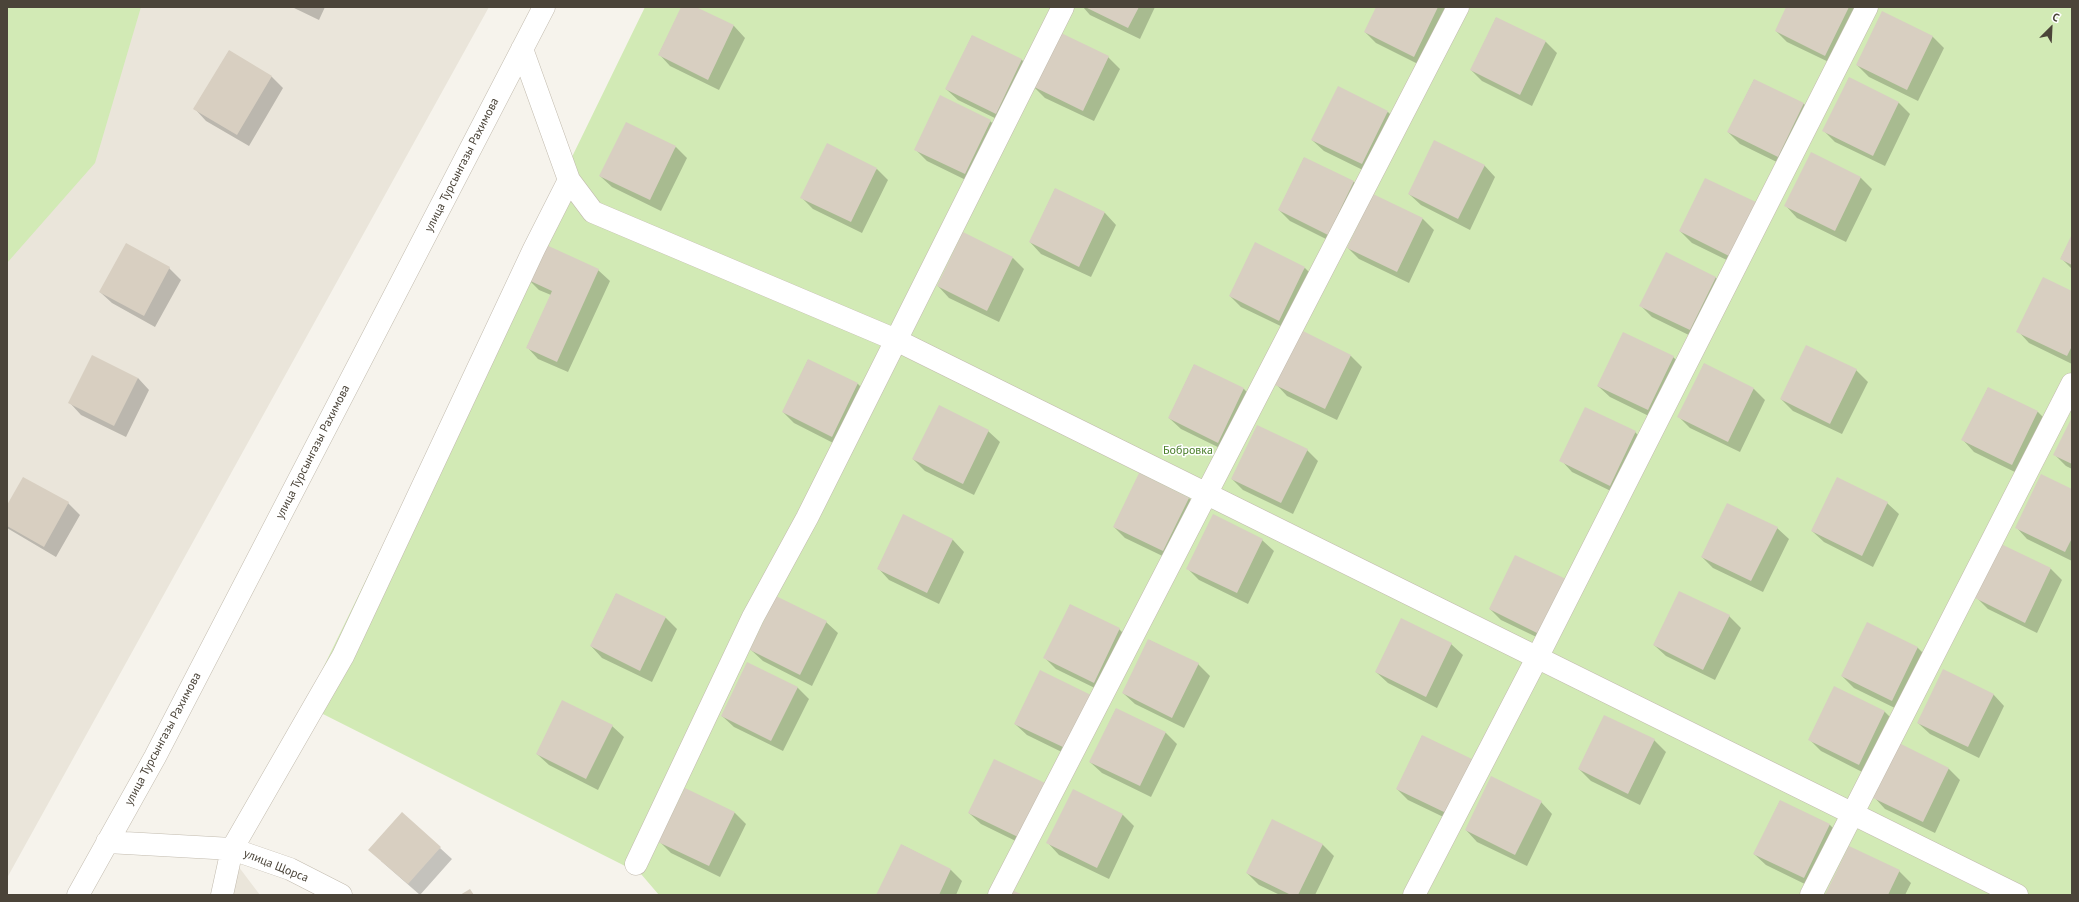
<!DOCTYPE html>
<html>
<head>
<meta charset="utf-8">
<style>
  body { margin:0 }
  #map { position:relative; width:2079px; height:902px; overflow:hidden; background:#f6f3ec; font-family:"PT Sans",sans-serif }
  canvas { display:block }
  .frame { position:absolute; inset:0; border:8px solid #4b4439; pointer-events:none }
  .north { position:absolute; left:2031px; top:8px; width:40px; height:40px; -webkit-text-stroke:3px #fff; paint-order:stroke; rotate:24deg; font-size:11px; font-weight:700; line-height:16px; text-align:center; color:#4b4439 }
  .north::after { content:''; display:block; margin:auto; width:14px; height:18px; background:#4b4439; clip-path:polygon(50% 0,100% 100%,50% 72%,0 100%) }
</style>
</head>
<body>
<div id="map">
<canvas width="2079" height="902"></canvas>
<div class="frame"></div>
<div class="north">С</div>
</div>
<script>
const ctx = document.querySelector('canvas').getContext('2d');
ctx.lineJoin = 'round';
function fill(path, color) { ctx.fillStyle = color; ctx.fill(path, 'evenodd'); }
const shape = rows => new Path2D(rows.map(r => 'M' + r).join(''));
function strokePath(path, color, width, dash) { ctx.strokeStyle = color; ctx.lineWidth = width; ctx.lineCap = dash ? 'butt' : 'round'; ctx.setLineDash(dash || []); ctx.stroke(path); }
function label(font, color, halo, rows, align = 'center') {
  ctx.font = font + ' "PT Sans",sans-serif'; ctx.lineWidth = 3; ctx.setLineDash([]); ctx.textBaseline = 'middle'; ctx.strokeStyle = halo; ctx.fillStyle = color; for (const [text, x, y, turn = 0] of rows) {
    ctx.save(); ctx.translate(x, y); ctx.rotate((+turn || 0) * Math.PI / 180); ctx.textAlign = isNaN(turn) ? turn : align; if (halo) ctx.strokeText(text, 0, 0); ctx.fillText(text, 0, 0); ctx.restore();
  }
}
const residential = shape([
  [7,7,489,7,7,878],
  [232,858,260,895,212,895]
]);
const green = shape([
  [7,7,141,7,95,163,7,263],
  [645,7,2072,7,2072,895,659,895,641,874,305,705]
]);
const shadow = shape([
  [292,7,325,7,319,20],
  [682,7,694,7,734,26,745,38,719,90,670,66,659,54],
  [1083,7,1155,7,1140,39,1090,15],
  [1377,7,1443,7,1451,15,1426,68,1376,43,1365,32],
  [1788,7,1855,7,1837,66,1787,42,1776,31],
  [1496,18,1546,42,1557,53,1532,106,1482,81,1471,70],
  [1059,33,1108,57,1120,69,1094,121,1045,98,1033,86],
  [972,36,1022,60,1033,72,1007,124,958,100,946,89],
  [1932,36,1944,48,1918,101,1869,77,1857,65],
  [229,51,272,77,283,88,249,146,206,121,195,109],
  [1849,78,1899,103,1910,114,1885,166,1835,142,1824,131],
  [1754,80,1804,104,1815,115,1789,168,1740,144,1728,132],
  [1388,112,1399,123,1373,175,1324,151,1312,140],
  [990,121,1002,132,976,185,927,161,915,149],
  [676,147,687,158,661,211,612,187,600,176],
  [1811,154,1861,178,1872,189,1846,242,1797,218,1786,206],
  [1304,158,1354,182,1365,193,1340,246,1290,221,1279,210],
  [1484,165,1495,177,1470,230,1421,205,1409,194],
  [877,169,888,180,862,233,813,209,801,197],
  [1706,179,1741,267,1692,243,1680,231],
  [1055,189,1105,213,1116,225,1091,277,1041,254,1030,242],
  [1373,195,1423,219,1434,230,1409,283,1359,259,1348,248],
  [2072,236,2072,269,2061,258],
  [1013,258,1024,269,999,322,949,298,938,286],
  [169,268,181,280,155,327,112,303,100,292],
  [1305,268,1316,279,1291,331,1241,307,1230,296],
  [598,270,610,281,568,372,538,359,527,347,551,295,539,290,527,278],
  [1715,277,1727,289,1701,341,1652,317,1641,306],
  [2072,293,2072,364,2029,343,2018,331],
  [1302,332,1351,356,1362,367,1337,420,1287,396,1276,384],
  [1673,357,1685,368,1659,421,1610,397,1598,386],
  [808,360,858,384,869,395,843,448,794,423,783,412],
  [1704,364,1754,389,1765,400,1740,452,1690,428,1679,417],
  [1194,365,1244,389,1255,401,1230,453,1181,429,1169,418],
  [1856,370,1868,382,1842,434,1793,411,1781,399],
  [138,378,149,390,126,437,81,415,70,403],
  [1988,388,2038,412,2049,423,2023,476,1974,452,1963,440],
  [2072,420,2072,469,2066,466,2055,455],
  [988,431,1000,442,974,495,925,471,913,459],
  [1635,432,1647,444,1621,496,1572,472,1561,460],
  [1307,450,1318,461,1293,514,1243,490,1232,479],
  [2072,490,2072,561,2027,539,2016,527],
  [1189,498,1200,510,1175,562,1125,538,1114,527],
  [68,503,80,515,56,557,7,528,7,508],
  [1887,503,1899,514,1873,567,1824,542,1812,531],
  [904,516,953,540,964,552,939,604,889,580,878,568],
  [1777,528,1789,539,1763,592,1713,568,1702,557],
  [1262,540,1274,551,1248,604,1199,580,1188,569],
  [2001,545,2051,569,2062,580,2037,633,1988,609,1976,597],
  [1516,556,1551,644,1501,620,1490,609],
  [616,594,666,618,677,629,652,682,602,658,591,646],
  [1070,605,1119,629,1131,641,1105,693,1056,669,1045,658],
  [1729,616,1741,628,1715,680,1666,656,1654,645],
  [826,622,838,633,812,686,763,661,751,650],
  [1149,640,1198,664,1210,676,1184,728,1135,704,1123,693],
  [1451,644,1463,655,1437,708,1388,683,1376,672],
  [1917,647,1929,659,1903,712,1854,688,1842,676],
  [1041,671,1076,759,1027,735,1015,724],
  [797,687,809,699,783,751,734,727,722,716],
  [1993,694,2004,706,1979,758,1930,734,1918,723],
  [1116,709,1166,733,1177,744,1151,797,1102,773,1090,762],
  [1884,711,1896,723,1870,776,1821,751,1810,740],
  [612,726,624,737,598,790,549,765,537,754],
  [1422,736,1472,760,1458,824,1408,800,1397,789],
  [1654,740,1666,752,1640,805,1591,781,1579,769],
  [1899,745,1949,769,1960,780,1935,833,1885,809,1874,797],
  [1044,784,1030,848,981,824,969,813],
  [685,789,735,813,746,824,720,877,671,853,660,842],
  [1073,791,1123,815,1134,826,1109,879,1059,855,1048,843],
  [1780,801,1830,825,1841,836,1815,889,1766,865,1754,854],
  [1541,802,1552,814,1527,866,1477,842,1466,830],
  [1322,844,1334,856,1315,895,1280,895,1259,885,1247,873],
  [902,845,951,870,962,881,956,895,877,895],
  [440,848,452,859,420,895,381,861],
  [1899,871,1911,883,1905,895,1826,895]
]);
const building = shape([
  [681,7,696,7,734,25,708,80,658,55],
  [1085,7,1139,7,1128,28],
  [1376,7,1438,7,1414,57,1364,32],
  [1786,7,1849,7,1825,56,1775,31],
  [1882,11,1933,36,1907,90,1856,65],
  [1496,17,1546,41,1520,95,1470,70],
  [1059,32,1109,56,1083,111,1032,86],
  [972,35,1022,59,996,114,945,89],
  [229,50,272,76,237,135,193,109],
  [1849,77,1899,102,1873,156,1822,131],
  [1754,79,1804,103,1778,157,1727,132],
  [1338,86,1388,111,1362,164,1311,140],
  [940,95,991,120,965,174,914,150],
  [626,122,676,146,650,200,599,176],
  [1434,140,1485,165,1458,219,1408,194],
  [827,143,877,168,851,222,800,198],
  [1811,152,1861,177,1835,231,1784,206],
  [1304,157,1354,181,1328,235,1278,210],
  [1705,178,1756,202,1729,256,1679,231],
  [1055,188,1105,212,1079,267,1029,242],
  [1373,194,1423,218,1397,272,1347,248],
  [963,232,1013,257,987,311,937,286],
  [2072,234,2072,265,2060,259],
  [1255,242,1305,267,1279,321,1229,296],
  [126,243,170,267,144,316,99,292],
  [542,243,599,269,557,362,526,348,552,291,526,279],
  [1666,252,1716,277,1690,330,1639,306],
  [2043,277,2072,291,2072,346,2067,356,2016,332],
  [1301,330,1351,355,1325,409,1275,385],
  [1623,332,1674,356,1648,410,1597,386],
  [1806,345,1857,369,1830,424,1780,399],
  [92,355,138,378,114,426,68,403],
  [808,359,858,383,832,437,782,412],
  [1704,363,1754,388,1728,442,1677,417],
  [1194,364,1244,388,1218,443,1168,418],
  [1988,387,2038,411,2012,465,1961,440],
  [939,405,989,430,963,484,912,459],
  [1585,407,1636,431,1610,486,1559,461],
  [2072,417,2072,464,2053,455],
  [1257,425,1308,449,1281,503,1231,479],
  [1139,473,1189,498,1163,551,1113,527],
  [2041,474,2072,489,2072,538,2065,552,2015,528],
  [23,477,69,502,44,547,7,526,7,505],
  [1837,477,1888,502,1862,556,1811,531],
  [1727,503,1778,527,1751,581,1701,557],
  [903,514,953,539,927,593,877,569],
  [1213,514,1263,539,1237,593,1186,569],
  [2001,544,2051,568,2025,623,1975,598],
  [1515,555,1566,579,1539,634,1489,609],
  [1679,591,1730,615,1703,670,1653,645],
  [616,593,666,617,640,671,590,646],
  [776,596,827,621,800,675,750,650],
  [1070,604,1120,628,1094,683,1043,658],
  [1401,618,1452,643,1426,697,1375,672],
  [1867,622,1918,647,1892,701,1841,676],
  [1148,639,1199,663,1172,718,1122,693],
  [747,662,798,687,771,741,721,716],
  [1943,669,1994,694,1968,747,1917,723],
  [1040,670,1091,695,1065,748,1014,724],
  [1834,686,1885,711,1859,765,1808,740],
  [562,700,613,725,586,779,536,754],
  [1116,708,1166,732,1140,786,1089,762],
  [1604,715,1655,739,1628,794,1578,769],
  [1422,735,1472,759,1446,813,1396,789],
  [1899,743,1949,768,1923,822,1873,798],
  [994,759,1045,783,1018,837,968,813],
  [1491,776,1542,801,1515,855,1465,830],
  [685,788,735,812,709,866,658,842],
  [1073,789,1123,814,1097,868,1046,843],
  [1780,800,1830,824,1804,878,1753,854],
  [402,812,441,847,408,884,368,850],
  [1272,819,1323,844,1298,895,1291,895,1246,873],
  [901,844,951,869,939,895,876,895],
  [1849,846,1900,870,1888,895,1825,895],
  [470,889,474,895,460,895],
  [1014,891,1023,895,1012,895]
]);
const minor = shape([
  [522,49,569,180,593,212,896,340,2017,895],
  [107,842,232,849,290,869,341,895],
  [636,864,753,617,807,518,1063,7],
  [78,895,155,757,544,7],
  [222,895,232,849,343,656,534,249,569,180],
  [999,895,1458,7],
  [1414,895,1537,658,1867,7],
  [1811,895,2072,384]
]);
const streetNames = [
  ["улица Турсынгазы Рахимова",462,165,-63],
  ["улица Турсынгазы Рахимова",313,452,-63],
  ["улица Турсынгазы Рахимова",163,739,-62],
  ["улица Щорса",276,866,22]
];
const parkNames = [
  ["Бобровка",1188,451]
];
fill(residential, '#eae5da');
fill(green, '#d2eab5');
fill(shadow, '#0003');
fill(building, '#d8cfc1');
strokePath(minor, '#c2bbae', 23);
strokePath(minor, '#fff', 22);
label('12px', '#4b4439', '#fff', streetNames);
label('12px', '#4a7f2a', '#fff', parkNames);
</script>
</body>
</html>
